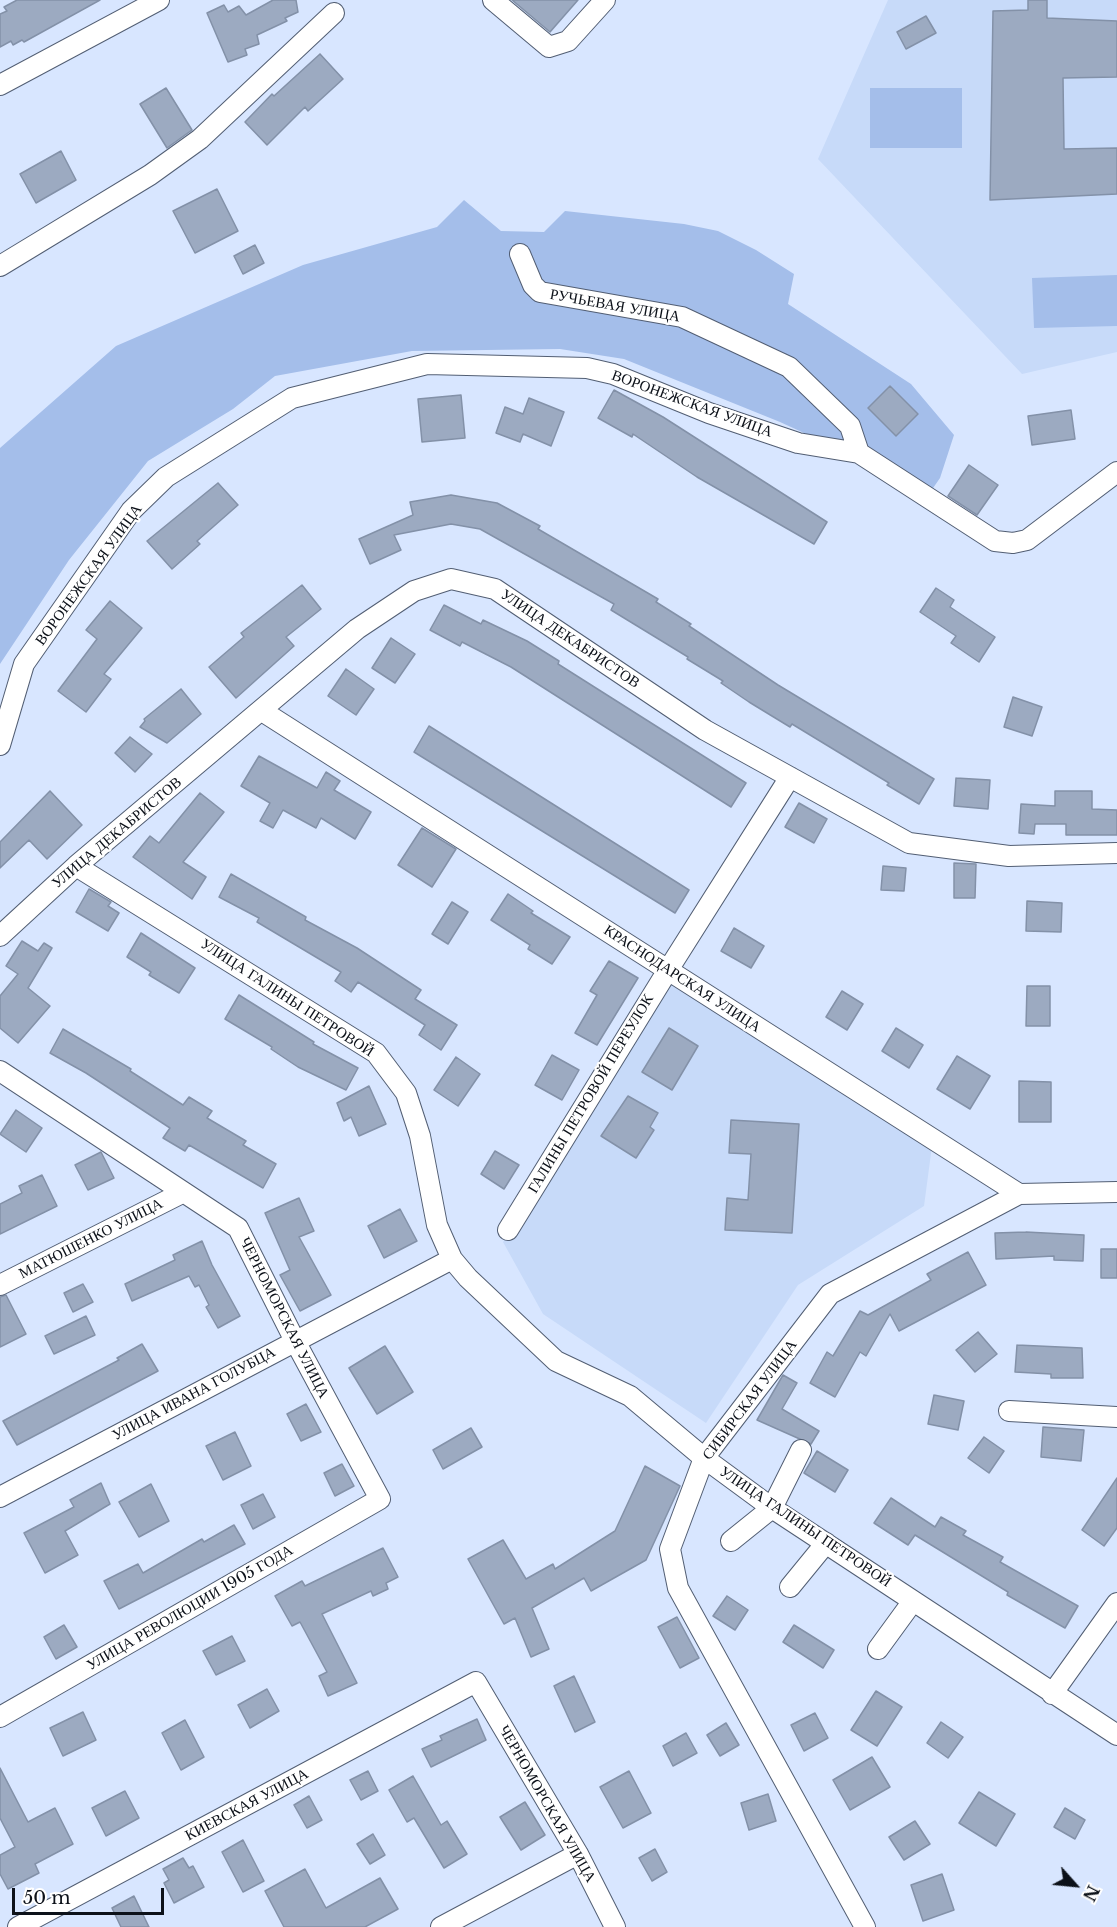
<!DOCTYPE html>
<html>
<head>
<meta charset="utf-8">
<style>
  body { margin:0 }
  #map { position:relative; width:1117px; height:1927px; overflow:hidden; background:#d8e6ff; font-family:"Libre Baskerville",serif }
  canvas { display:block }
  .north { position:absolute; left:1045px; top:1855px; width:60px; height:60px; -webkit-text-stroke:4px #fff; paint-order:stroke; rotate:117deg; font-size:16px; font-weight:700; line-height:24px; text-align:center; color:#0c1119 }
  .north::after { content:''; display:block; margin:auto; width:21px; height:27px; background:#0c1119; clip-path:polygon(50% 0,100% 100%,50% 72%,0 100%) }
  .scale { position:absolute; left:12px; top:1888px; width:152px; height:27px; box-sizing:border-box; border:3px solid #0c1119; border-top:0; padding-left:8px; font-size:18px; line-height:21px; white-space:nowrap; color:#0c1119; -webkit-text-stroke:4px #fff; paint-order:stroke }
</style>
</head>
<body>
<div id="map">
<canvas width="1117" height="1927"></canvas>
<div class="north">N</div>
<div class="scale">50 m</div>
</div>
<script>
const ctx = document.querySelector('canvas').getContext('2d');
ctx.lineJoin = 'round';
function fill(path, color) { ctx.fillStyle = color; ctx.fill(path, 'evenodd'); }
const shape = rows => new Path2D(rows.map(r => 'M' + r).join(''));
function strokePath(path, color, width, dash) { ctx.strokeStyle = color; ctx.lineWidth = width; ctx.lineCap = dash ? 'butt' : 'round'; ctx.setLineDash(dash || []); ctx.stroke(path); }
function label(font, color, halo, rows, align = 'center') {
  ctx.font = font + ' "Libre Baskerville",serif'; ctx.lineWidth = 4.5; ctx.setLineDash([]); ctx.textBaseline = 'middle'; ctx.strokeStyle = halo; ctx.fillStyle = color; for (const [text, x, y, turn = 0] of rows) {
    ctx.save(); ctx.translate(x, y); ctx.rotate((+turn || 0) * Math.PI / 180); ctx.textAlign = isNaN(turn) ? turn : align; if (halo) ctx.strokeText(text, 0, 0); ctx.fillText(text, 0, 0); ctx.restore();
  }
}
const built = shape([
  [888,0,1117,0,1117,352,1022,374,818,159],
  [670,979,932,1146,924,1206,798,1285,706,1423,543,1314,503,1242]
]);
const green = shape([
  [870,88,962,88,962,148,870,148],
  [464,200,501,231,544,232,565,211,684,224,718,231,756,250,794,274,788,304,911,384,954,435,940,478,931,491,780,422,624,359,560,349,412,351,275,376,233,409,148,461,69,560,0,664,0,448,116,346,303,265,437,227],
  [1117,275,1117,326,1034,328,1032,278]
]);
const building = shape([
  [17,0,100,0,24,42,22,40,13,45,11,41,0,47,0,14,7,11,4,7,17,0],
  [273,0,296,0,298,12,285,18,287,21,257,35,259,44,245,49,247,55,228,62,207,13,224,5,228,12,239,6,246,15,273,0],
  [512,0,578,0,550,32,512,0],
  [1028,0,1047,0,1047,18,1117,21,1117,77,1063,78,1064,149,1117,148,1117,194,990,200,993,11,1028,10,1028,0],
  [926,16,936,33,906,49,897,32,926,16],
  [320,54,343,79,308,111,305,107,267,145,245,122,272,94,274,96,320,54],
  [166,88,192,130,167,148,140,104,166,88],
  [61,151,76,180,36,203,20,174,61,151],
  [217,189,238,231,195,253,173,211,217,189],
  [255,245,264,263,243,274,234,256,255,245],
  [890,386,918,414,896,436,868,408,890,386],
  [614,390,663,417,827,522,814,544,697,477,633,434,632,437,598,418,614,390],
  [461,395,465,438,422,442,418,399,461,395],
  [529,398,564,412,551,446,523,434,520,442,496,433,505,407,523,414,529,398],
  [1071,410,1075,439,1032,445,1028,416,1071,410],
  [969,465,998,485,977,515,948,496,969,465],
  [218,483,238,505,197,541,200,544,172,569,147,541,218,483],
  [451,495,497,503,540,526,538,529,658,599,656,602,691,624,689,626,778,685,934,779,919,804,887,785,889,783,792,724,790,727,749,702,721,683,723,681,687,659,688,657,611,610,614,604,480,529,451,524,394,535,401,550,370,564,359,539,413,515,410,502,451,495],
  [302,585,321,609,286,637,294,646,236,698,209,667,244,637,241,633,302,585],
  [936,588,954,600,950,607,995,637,979,662,951,643,956,636,920,612,936,588],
  [110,601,142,628,104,674,111,679,86,712,58,691,97,639,86,630,110,601],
  [444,605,481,624,483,620,527,641,559,661,558,664,746,783,731,807,511,667,462,642,460,646,430,630,444,605],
  [391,638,415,654,395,683,372,668,391,638],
  [346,669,374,689,356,715,328,696,346,669],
  [181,689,201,714,167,743,140,727,145,721,144,719,181,689],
  [1013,697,1042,707,1032,736,1004,727,1013,697],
  [429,726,689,890,675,913,414,752,429,726],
  [130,737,152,754,135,772,115,753,130,737],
  [259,756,317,788,326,772,340,781,334,790,371,812,355,839,321,818,316,828,283,810,273,828,260,821,270,803,241,786,259,756],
  [956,778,990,780,988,809,954,806,956,778],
  [50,791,82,825,47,859,29,840,0,868,0,842,50,791],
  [1055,791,1092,791,1092,809,1117,810,1117,835,1066,835,1066,824,1035,824,1034,834,1019,833,1021,804,1055,806,1055,791],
  [200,793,224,812,183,862,206,877,192,899,133,857,150,836,159,843,200,793],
  [799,803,827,819,814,843,785,827,799,803],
  [422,828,456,849,432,887,398,865,422,828],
  [954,863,976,864,975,898,954,898,954,863],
  [883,866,906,868,904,891,881,890,883,866],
  [231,874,306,917,305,920,357,948,421,990,415,999,457,1025,441,1050,419,1035,425,1025,358,982,351,992,335,981,341,972,257,922,259,918,219,897,231,874],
  [89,889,111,902,108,906,119,913,108,931,76,912,89,889],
  [508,894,533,911,531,913,570,937,552,964,528,949,530,945,491,920,508,894],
  [1027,901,1062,903,1061,932,1026,931,1027,901],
  [452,902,468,912,448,944,432,934,452,902],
  [734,928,764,946,751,968,721,951,734,928],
  [141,933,195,968,179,993,149,975,151,972,127,957,141,933],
  [22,941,38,951,44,943,52,948,28,988,50,1006,18,1043,0,1028,0,996,18,974,6,966,22,941],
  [609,961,638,978,597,1045,575,1033,597,995,590,991,609,961],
  [1027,986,1050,986,1050,1026,1026,1026,1027,986],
  [842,991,863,1004,847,1030,826,1017,842,991],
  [239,995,314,1042,313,1044,358,1068,346,1090,298,1067,271,1049,272,1047,225,1019,239,995],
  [669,1028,698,1046,672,1090,642,1072,669,1028],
  [896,1028,923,1045,909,1068,882,1051,896,1028],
  [63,1029,131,1069,130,1071,183,1105,189,1097,212,1111,207,1118,246,1141,243,1145,276,1164,263,1188,189,1145,185,1151,163,1138,170,1128,86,1073,50,1053,63,1029],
  [552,1055,579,1070,562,1100,535,1085,552,1055],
  [957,1056,990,1076,970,1109,937,1089,957,1056],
  [456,1057,480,1074,458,1106,434,1090,456,1057],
  [1019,1081,1051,1082,1051,1122,1019,1122,1019,1081],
  [369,1086,386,1124,359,1136,351,1117,344,1121,337,1103,369,1086],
  [628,1096,658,1113,650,1127,654,1130,636,1158,601,1136,628,1096],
  [16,1110,42,1128,26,1152,0,1134,16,1110],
  [731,1120,799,1124,792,1233,725,1230,727,1198,748,1200,751,1154,729,1153,731,1120],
  [495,1151,519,1165,504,1189,481,1174,495,1151],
  [101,1152,114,1178,88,1190,75,1165,101,1152],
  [42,1175,57,1206,0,1234,0,1204,22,1193,19,1186,42,1175],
  [299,1198,314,1231,299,1237,331,1295,300,1311,280,1275,290,1270,265,1213,299,1198],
  [400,1209,417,1241,384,1258,368,1226,400,1209],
  [1026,1232,1084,1235,1083,1261,1054,1260,1054,1256,996,1259,995,1233,1026,1232],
  [202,1241,212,1265,240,1316,218,1328,206,1307,209,1305,199,1285,195,1287,189,1276,132,1301,125,1284,175,1260,173,1255,202,1241],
  [1101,1249,1117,1249,1117,1278,1101,1278,1101,1249],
  [968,1252,986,1285,899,1331,890,1314,866,1356,860,1352,835,1397,810,1383,827,1352,833,1356,860,1311,868,1315,931,1280,927,1274,968,1252],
  [83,1284,93,1302,73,1312,64,1293,83,1284],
  [6,1295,26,1334,0,1347,0,1297,6,1295],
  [86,1316,95,1335,54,1354,45,1336,86,1316],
  [978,1332,997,1354,975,1372,956,1350,978,1332],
  [142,1344,158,1371,17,1445,3,1421,119,1360,117,1358,142,1344],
  [1017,1345,1082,1348,1083,1378,1051,1378,1051,1374,1015,1372,1017,1345],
  [385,1346,413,1392,377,1414,349,1368,385,1346],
  [783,1375,797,1383,782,1409,819,1431,811,1444,757,1420,783,1375],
  [934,1395,964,1401,958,1430,928,1424,934,1395],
  [306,1404,321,1432,301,1441,287,1414,306,1404],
  [1043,1427,1084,1430,1081,1461,1041,1457,1043,1427],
  [471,1428,482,1447,443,1469,433,1450,471,1428],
  [235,1432,251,1466,223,1480,206,1446,235,1432],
  [984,1437,1004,1451,989,1473,968,1458,984,1437],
  [817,1451,848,1470,835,1492,804,1473,817,1451],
  [342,1464,354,1486,335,1496,324,1473,342,1464],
  [645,1466,680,1486,646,1560,591,1591,584,1578,532,1608,549,1649,531,1657,515,1618,504,1624,468,1559,503,1540,526,1579,553,1564,555,1569,615,1531,645,1466],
  [1117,1478,1117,1528,1104,1546,1082,1530,1117,1478],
  [101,1483,110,1504,65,1531,78,1555,45,1573,24,1533,74,1507,70,1500,101,1483],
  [151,1484,169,1521,139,1537,119,1502,151,1484],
  [263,1494,275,1517,253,1529,241,1505,263,1494],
  [891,1498,935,1527,941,1517,966,1531,963,1535,1003,1557,1000,1562,1078,1606,1065,1628,1007,1595,1008,1592,915,1535,908,1545,874,1523,891,1498],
  [234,1525,245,1544,119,1609,104,1581,138,1564,143,1573,202,1539,204,1542,234,1525],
  [383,1548,398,1577,386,1583,388,1589,373,1596,371,1591,322,1614,357,1683,328,1696,319,1676,327,1672,300,1622,292,1626,275,1596,302,1581,305,1586,383,1548],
  [727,1596,748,1610,735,1630,713,1616,727,1596],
  [677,1617,699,1658,680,1668,658,1627,677,1617],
  [64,1625,77,1647,56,1659,44,1637,64,1625],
  [794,1625,834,1650,823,1668,783,1642,794,1625],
  [232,1636,245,1661,216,1675,203,1651,232,1636],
  [574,1676,595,1722,575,1732,554,1686,574,1676],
  [267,1689,279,1711,250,1728,238,1705,267,1689],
  [876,1691,902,1707,877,1746,851,1730,876,1691],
  [83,1712,96,1740,63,1756,50,1728,83,1712],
  [815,1713,828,1738,804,1751,791,1725,815,1713],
  [477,1719,486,1740,431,1767,422,1749,442,1740,440,1736,477,1719],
  [185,1720,204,1757,181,1770,162,1733,185,1720],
  [941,1722,963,1737,948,1758,927,1743,941,1722],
  [726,1723,739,1745,720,1756,707,1735,726,1723],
  [686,1733,697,1753,673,1766,663,1746,686,1733],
  [872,1757,890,1787,850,1810,833,1780,872,1757],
  [0,1768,28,1822,55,1808,73,1844,35,1864,39,1873,8,1889,0,1874,0,1855,15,1847,0,1818,0,1768],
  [368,1771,378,1791,361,1800,350,1780,368,1771],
  [629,1771,651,1813,623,1828,600,1787,629,1771],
  [413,1776,441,1825,447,1821,467,1854,444,1868,414,1818,407,1822,389,1790,413,1776],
  [125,1791,139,1818,106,1836,92,1808,125,1791],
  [979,1792,1015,1814,996,1846,959,1823,979,1792],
  [768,1794,776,1821,749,1830,741,1803,768,1794],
  [309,1796,322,1820,307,1828,294,1805,309,1796],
  [525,1802,545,1835,521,1850,500,1817,525,1802],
  [1065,1808,1085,1820,1075,1839,1054,1827,1065,1808],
  [915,1821,930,1844,904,1860,889,1837,915,1821],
  [373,1834,385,1855,370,1864,357,1844,373,1834],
  [243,1840,264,1881,243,1892,222,1852,243,1840],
  [655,1849,667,1872,652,1881,639,1858,655,1849],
  [183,1858,189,1868,193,1866,204,1887,174,1903,164,1883,169,1880,163,1869,183,1858],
  [305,1869,326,1908,380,1878,398,1909,365,1927,284,1927,265,1891,305,1869],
  [942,1874,954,1910,923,1921,911,1885,942,1874],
  [134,1896,149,1927,121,1927,112,1908,134,1896]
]);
const minor = shape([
  [493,0,549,47,568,41,605,0],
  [0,85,159,0],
  [520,254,533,285,540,292,682,317,789,367,850,426,859,453],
  [0,266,150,175,200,139,334,13],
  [262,711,1019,1194,1117,1192],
  [0,745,24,664,131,511,166,477,292,398,427,364,587,368,613,374,709,413,798,443,859,453,995,541,1013,543,1027,540,1117,472],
  [76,866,376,1053,406,1093,420,1136,437,1225,452,1259,468,1278,556,1361,630,1396,704,1458,772,1508,1117,1735],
  [0,936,76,866,357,629,414,591,451,579,495,589,705,730,909,843,1009,856,1117,853],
  [0,1071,238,1228,295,1341,380,1499,0,1717],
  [508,1230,668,970,790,777],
  [0,1285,182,1193],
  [1009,1411,1117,1417],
  [0,1497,452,1259],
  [731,1541,772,1508,801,1450],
  [790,1587,826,1543],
  [878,1649,913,1601],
  [1052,1694,1117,1603],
  [18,1927,476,1682,578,1854,615,1927],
  [441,1927,578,1854],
  [865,1927,678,1588,670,1549,704,1458,830,1294,1019,1194]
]);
const streetNames = [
  ["РУЧЬЕВАЯ УЛИЦА",615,306,10],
  ["ВОРОНЕЖСКАЯ УЛИЦА",692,404,20],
  ["ВОРОНЕЖСКАЯ УЛИЦА",89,575,-54],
  ["УЛИЦА ДЕКАБРИСТОВ",570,639,34],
  ["УЛИЦА ДЕКАБРИСТОВ",117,833,-40],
  ["КРАСНОДАРСКАЯ УЛИЦА",682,979,33],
  ["УЛИЦА ГАЛИНЫ ПЕТРОВОЙ",287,998,33],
  ["ГАЛИНЫ ПЕТРОВОЙ ПЕРЕУЛОК",591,1094,-59],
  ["МАТЮШЕНКО УЛИЦА",91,1239,-27],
  ["ЧЕРНОМОРСКАЯ УЛИЦА",284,1318,63],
  ["УЛИЦА ИВАНА ГОЛУБЦА",194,1394,-28],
  ["СИБИРСКАЯ УЛИЦА",750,1400,-53],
  ["УЛИЦА ГАЛИНЫ ПЕТРОВОЙ",805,1527,34],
  ["УЛИЦА РЕВОЛЮЦИИ 1905 ГОДА",190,1608,-30],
  ["ЧЕРНОМОРСКАЯ УЛИЦА",547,1804,60],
  ["КИЕВСКАЯ УЛИЦА",247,1805,-28]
];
fill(built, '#c7daf9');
fill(green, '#a4beea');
fill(building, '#9caac1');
strokePath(building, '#8391a8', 1.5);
strokePath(minor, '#525e73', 22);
strokePath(minor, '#fff', 20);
label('15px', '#0c1119', '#fff', streetNames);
</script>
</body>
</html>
